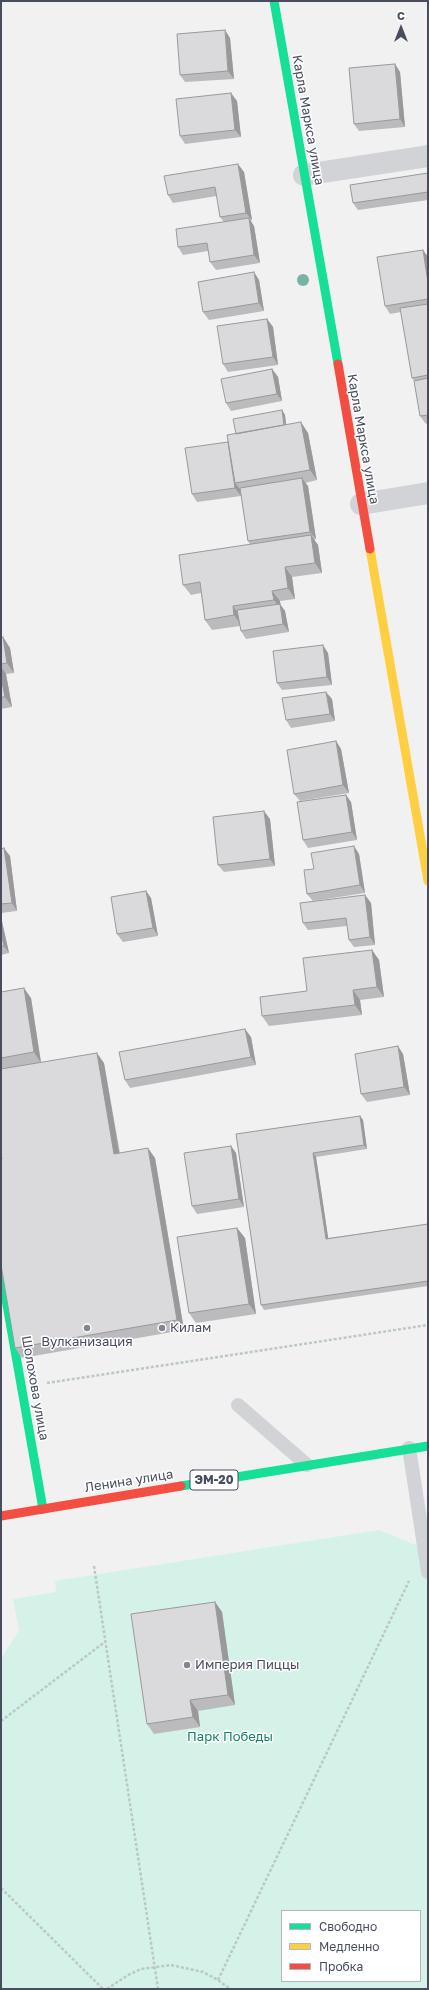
<!DOCTYPE html>
<html>
<head>
<meta charset="utf-8">
<style>
  body { margin:0 }
  #map { position:relative; width:429px; height:1990px; overflow:hidden; background:#f2f1f1; font-family:"Golos Text",sans-serif }
  canvas { display:block }
  .frame { position:absolute; inset:0; border:2px solid #474d5f; pointer-events:none }
  .legend { position:absolute; left:281px; top:1910px; width:140px; height:72px; box-sizing:border-box; background:#fff; border:1px solid #b5b8bf; margin:0; padding:5px 7px; list-style:none; font-size:12px; color:#474d5f }
  .legend li { display:flex; align-items:center; gap:8px; height:20px }
  .legend b { width:20px; border:1px solid #b5b8bf }
  .north { position:absolute; left:381px; top:8px; width:40px; height:40px; -webkit-text-stroke:3px #fff; paint-order:stroke; rotate:0deg; font-size:11px; font-weight:700; line-height:16px; text-align:center; color:#474d5f }
  .north::after { content:''; display:block; margin:auto; width:14px; height:18px; background:#474d5f; clip-path:polygon(50% 0,100% 100%,50% 72%,0 100%) }
</style>
</head>
<body>
<div id="map">
<canvas width="429" height="1990"></canvas>
<div class="frame"></div>
<ul class="legend">
<li><b style="height:5px;background:#16e098"></b>Свободно</li>
<li><b style="height:5px;background:#ffcf43"></b>Медленно</li>
<li><b style="height:5px;background:#f24e42"></b>Пробка</li>
</ul>
<div class="north">С</div>
</div>
<script>
const ctx = document.querySelector('canvas').getContext('2d');
ctx.lineJoin = 'round';
function fill(path, color) { ctx.fillStyle = color; ctx.fill(path, 'evenodd'); }
const shape = rows => new Path2D(rows.map(r => 'M' + r).join(''));
function strokePath(path, color, width, dash) { ctx.strokeStyle = color; ctx.lineWidth = width; ctx.lineCap = dash ? 'butt' : 'round'; ctx.setLineDash(dash || []); ctx.stroke(path); }
function label(font, color, halo, rows, align = 'center') {
  ctx.font = font + ' "Golos Text",sans-serif'; ctx.lineWidth = 3; ctx.setLineDash([]); ctx.textBaseline = 'middle'; ctx.strokeStyle = halo; ctx.fillStyle = color; for (const [text, x, y, turn = 0] of rows) {
    ctx.save(); ctx.translate(x, y); ctx.rotate((+turn || 0) * Math.PI / 180); ctx.textAlign = isNaN(turn) ? turn : align; if (halo) ctx.strokeText(text, 0, 0); ctx.fillText(text, 0, 0); ctx.restore();
  }
}
const green = shape([
  [379,1530,428,1550,428,1989,1,1989,1,1658,19,1631,13,1599,56,1592,55,1581],
  [282,1911,420,1911,420,1981,282,1981]
]);
const path = shape([
  [47,1383,428,1325],
  [94,1566,158,1989],
  [1,1721,106,1641],
  [1,1888,103,1989],
  [218,1980,409,1581],
  [107,1989,128,1975,141,1969,171,1965,203,1972,218,1980,230,1989]
]);
const lane = shape([
  [238,1405,307,1465],
  [409,1448,428,1572]
]);
const street = shape([
  [304,175,428,156],
  [361,504,428,493]
]);
const fast = shape([
  [274,1,338,364],
  [1,1271,43,1509],
  [181,1486,428,1446]
]);
const slow = shape([
  [370,549,428,881]
]);
const jam = shape([
  [338,364,370,549],
  [1,1516,181,1486]
]);
const trees = [
  [303,280]
];
const wall = shape([
  [230,38,234,79,185,82,180,75],
  [395,64,400,72,405,127,359,131,354,124],
  [237,101,241,137,185,144,180,136],
  [244,172,252,220,250,221,254,226,260,263,216,270,210,262,208,251,183,255,178,247,224,222,220,217,217,196,173,203,168,195],
  [428,173,428,200,358,210,353,203],
  [428,257,428,423,426,424,420,416,414,381,412,378,401,312,390,314,385,306],
  [259,280,264,311,209,320,203,312],
  [267,319,273,327,278,365,228,372,223,364],
  [272,369,278,377,282,401,231,411,226,403],
  [282,410,285,415,286,425,308,433,317,480,305,483,308,486,316,539,314,540,318,545,322,573,292,577,295,599,280,601,280,604,285,611,289,632,246,639,241,631,240,626,212,630,205,620,201,593,191,595,183,585,250,544,248,541,241,496,197,502,192,494,228,442,236,434],
  [3,637,10,648,14,673,6,674,12,707,1,709,1,638],
  [328,653,332,685,282,690,277,683],
  [332,699,335,721,291,728,286,720],
  [336,741,341,749,349,793,300,801,294,794],
  [346,795,351,802,357,840,308,848,303,840],
  [270,819,275,866,224,872,218,865],
  [1,849,10,856,17,911,1,913],
  [359,854,365,893,313,901,307,894,314,869],
  [146,891,151,898,158,936,123,942,117,934],
  [365,895,371,903,375,945,354,947,349,940,347,926,308,930,303,923],
  [1,917,9,953,1,955],
  [372,950,379,960,384,997,360,1000,362,1015,269,1026,262,1016,307,991],
  [1,992,31,998,41,1062,104,1063,120,1153,155,1158,184,1330,22,1358,15,1348,2,1159],
  [251,1037,256,1065,130,1088,125,1080],
  [403,1054,410,1095,367,1102,361,1094],
  [360,1116,363,1120,367,1149,316,1157,328,1238,428,1224,428,1286,264,1310,261,1305,236,1134],
  [231,1146,236,1153,244,1207,197,1214,192,1206],
  [237,1228,245,1238,256,1314,196,1323,189,1313],
  [215,1602,222,1612,235,1705,198,1711,200,1727,154,1734,147,1724]
]);
const shadedWall = shape([
  [225,30,230,38,234,79,228,71],
  [395,64,400,72,405,127,400,119],
  [231,93,237,101,241,137,235,130],
  [238,164,244,172,252,220,246,213],
  [249,218,254,226,260,263,254,255],
  [423,250,428,257,428,282],
  [254,272,259,280,264,311,259,303],
  [267,319,273,327,278,365,273,357],
  [272,369,278,377,282,401,277,394],
  [282,410,285,415,287,432,285,427],
  [301,422,308,433,317,480,310,470],
  [229,442,235,483,240,489,241,496,235,488],
  [302,478,308,486,316,539,310,532],
  [311,535,318,545,322,573,315,563],
  [285,567,292,577,295,599,288,588],
  [272,591,280,601,281,610,274,600],
  [280,604,285,611,289,632,283,624],
  [233,606,240,616,241,625,234,615],
  [3,637,10,648,14,673,7,663],
  [323,645,328,653,332,685,327,677],
  [1,667,6,674,12,707,5,697,1,677],
  [326,692,332,699,335,721,330,714],
  [336,741,341,749,349,793,343,785],
  [346,795,351,802,357,840,352,832],
  [264,811,270,819,275,866,270,859],
  [354,846,359,854,365,893,360,885],
  [4,848,10,856,17,911,12,903],
  [146,891,151,898,158,936,153,928],
  [365,895,371,903,375,945,370,937],
  [1,917,9,953,4,946,1,933],
  [372,950,379,960,384,997,377,987],
  [24,988,31,998,41,1063,34,1052],
  [353,990,360,1000,362,1015,355,1005],
  [245,1029,251,1037,256,1065,251,1057],
  [398,1046,403,1054,410,1095,404,1087],
  [97,1053,104,1063,121,1164,114,1154],
  [360,1116,363,1120,367,1149,364,1145],
  [231,1146,236,1153,244,1207,239,1199],
  [148,1148,155,1158,184,1330,177,1320],
  [313,1153,316,1157,329,1243,326,1239],
  [237,1228,245,1238,256,1314,249,1304],
  [215,1602,222,1612,235,1705,228,1695],
  [190,1700,198,1711,200,1727,193,1717]
]);
const building = shape([
  [225,30,228,71,180,75,177,34,225,30],
  [395,64,400,119,354,124,349,68,395,64],
  [231,93,235,130,180,136,176,99,231,93],
  [238,164,246,213,220,217,215,187,168,195,164,176,238,164],
  [428,173,428,192,353,203,350,185,428,173],
  [249,218,254,255,210,262,207,243,178,247,176,229,249,218],
  [423,250,428,282,428,299,385,306,377,257,423,250],
  [254,272,259,303,203,312,198,282,254,272],
  [428,304,428,375,412,378,400,308,428,304],
  [267,319,273,357,223,364,217,326,267,319],
  [272,369,277,394,226,403,221,379,272,369],
  [428,378,428,415,420,416,414,381,428,378],
  [282,410,284,425,236,434,233,419,282,410],
  [301,422,310,470,235,483,227,435,301,422],
  [228,442,235,488,192,494,185,448,228,442],
  [302,478,310,532,248,541,240,488,302,478],
  [311,535,315,563,285,567,288,588,272,591,274,600,233,606,234,615,205,620,200,582,183,585,179,555,311,535],
  [280,604,283,624,241,631,237,610,280,604],
  [3,637,7,663,1,664,1,638,3,637],
  [323,645,327,677,277,683,273,651,323,645],
  [1,677,5,697,1,697,1,677],
  [326,692,330,714,286,720,282,698,326,692],
  [336,741,343,785,294,794,287,750,336,741],
  [346,795,352,832,303,840,297,802,346,795],
  [264,811,270,859,218,865,213,817,264,811],
  [354,846,360,885,307,894,304,870,314,869,311,853,354,846],
  [4,848,12,903,1,904,1,849,4,848],
  [146,891,153,928,117,934,111,897,146,891],
  [365,895,370,937,349,940,346,918,303,923,300,903,365,895],
  [1,933,4,946,1,946,1,933],
  [372,950,377,987,353,990,355,1005,262,1016,260,997,307,991,303,958,372,950],
  [24,988,34,1052,1,1058,1,992,24,988],
  [245,1029,251,1057,125,1080,119,1052,245,1029],
  [398,1046,404,1087,361,1094,355,1054,398,1046],
  [97,1053,114,1154,148,1148,177,1320,15,1348,1,1265,1,1159,2,1159,1,1154,1,1069,97,1053],
  [360,1116,364,1145,313,1153,326,1239,428,1224,428,1281,261,1305,236,1134,360,1116],
  [231,1146,239,1199,192,1206,184,1153,231,1146],
  [237,1228,249,1304,189,1313,177,1237,237,1228],
  [215,1602,228,1695,190,1700,193,1717,147,1724,131,1614,215,1602]
]);
const markers = [
  [87,1328,4,"#838692"],
  [162,1328,4,"#838692"],
  [187,1665,4,"#838692"]
];
const shields = [
  [214,1480,48]
];
const shieldNames = [
  ["ЭМ-20",214,1480]
];
const streetNames = [
  ["Карла Маркса улица",308,120,80],
  ["Карла Маркса улица",363,439,80],
  ["Шолохова улица",35,1388,80],
  ["Ленина улица",129,1481,-9]
];
const poiNames = [
  ["Килам",170,1328],
  ["Вулканизация",87,1342,"center"],
  ["Империя Пиццы",195,1665]
];
const parkNames = [
  ["Парк Победы",230,1737]
];
fill(green, '#d4f2e8');
strokePath(path, '#bcc7c7', 2.5, [3, 2]);
strokePath(lane, '#d2d3d7', 14);
strokePath(street, '#d2d3d7', 22);
strokePath(fast, '#16e098', 9);
strokePath(slow, '#ffcf43', 9);
strokePath(jam, '#f24e42', 9);
ctx.fillStyle = '#76b3a6';
for (const [x, y] of trees) { ctx.beginPath(); ctx.arc(x, y, 6, 0, 2 * Math.PI); ctx.fill(); }
fill(wall, '#bbbbbe');
fill(shadedWall, '#99999b');
fill(building, '#dadadd');
strokePath(building, '#99999b', 1);
for (const [x, y, r, color] of markers) { const dot = new Path2D(); dot.arc(x, y, r, 0, 2 * Math.PI); ctx.fillStyle = color; ctx.fill(dot); strokePath(dot, '#fff', 1.5); }
for (const [x, y, w] of shields) { const box = new Path2D(); box.roundRect(x - w / 2, y - 10, w, 20, 3); ctx.fillStyle = '#fff'; ctx.fill(box); strokePath(box, '#474d5f', 1); }
label('bold 12px', '#474d5f', null, shieldNames);
label('13px', '#474d5f', '#fff', streetNames);
label('13px', '#474d5f', '#fff', poiNames, 'left');
label('13px', '#118168', '#fff', parkNames);
</script>
</body>
</html>
